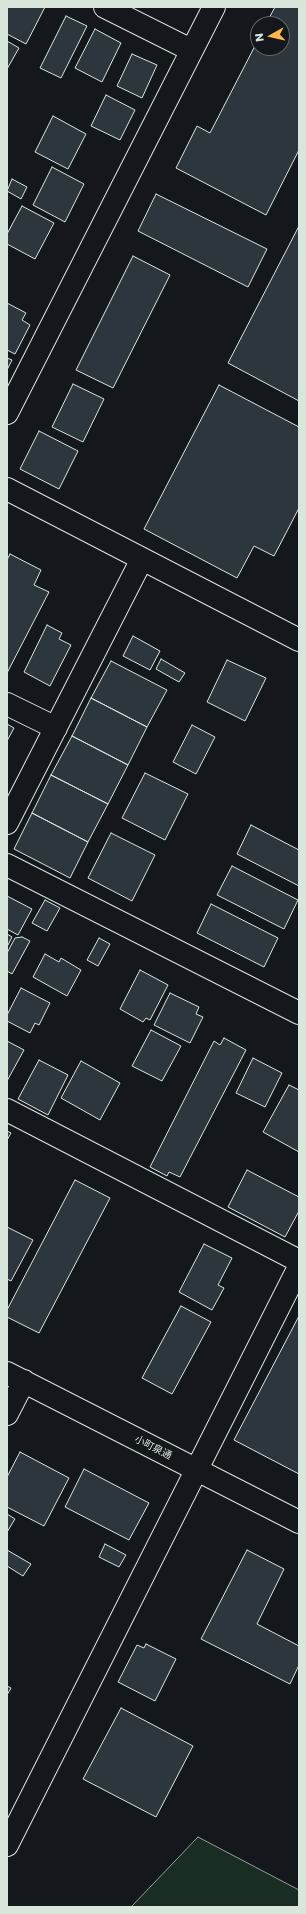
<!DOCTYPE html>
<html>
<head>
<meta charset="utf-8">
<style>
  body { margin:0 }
  #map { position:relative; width:306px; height:1914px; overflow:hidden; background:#14181c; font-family:Poppins,sans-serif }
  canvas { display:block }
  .frame { position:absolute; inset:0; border:8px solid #d8e6dc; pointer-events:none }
  .north { position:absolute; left:250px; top:16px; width:40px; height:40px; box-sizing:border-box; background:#14181c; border:1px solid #626a69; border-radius:50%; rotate:262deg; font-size:11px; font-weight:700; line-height:16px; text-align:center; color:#d8e6dc }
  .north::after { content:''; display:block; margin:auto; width:14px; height:18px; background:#ffb74d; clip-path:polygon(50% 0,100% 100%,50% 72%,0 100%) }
</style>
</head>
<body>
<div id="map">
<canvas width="306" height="1914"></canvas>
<div class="frame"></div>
<div class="north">N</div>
</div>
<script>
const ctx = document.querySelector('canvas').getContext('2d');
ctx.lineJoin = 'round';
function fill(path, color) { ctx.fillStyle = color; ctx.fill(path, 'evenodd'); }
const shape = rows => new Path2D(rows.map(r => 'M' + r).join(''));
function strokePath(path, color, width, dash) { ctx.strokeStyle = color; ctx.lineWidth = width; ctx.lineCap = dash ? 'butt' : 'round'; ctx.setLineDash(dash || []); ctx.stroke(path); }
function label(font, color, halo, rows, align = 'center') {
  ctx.font = font + ' Poppins,"Noto Sans JP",sans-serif'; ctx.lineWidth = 3; ctx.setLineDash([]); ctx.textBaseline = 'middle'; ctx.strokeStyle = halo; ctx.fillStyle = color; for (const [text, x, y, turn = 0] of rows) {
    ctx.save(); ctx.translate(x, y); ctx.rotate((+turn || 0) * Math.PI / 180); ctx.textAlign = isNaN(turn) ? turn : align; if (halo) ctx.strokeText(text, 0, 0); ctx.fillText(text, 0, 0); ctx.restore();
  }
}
const green = shape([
  [198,1837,299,1890,299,1907,131,1907,198,1837]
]);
const building = shape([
  [7,7,45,7,26,44,7,34,7,7],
  [275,7,299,7,299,150,266,215,176,168,197,126,210,133,258,40,258,48,282,48,282,24,266,24,275,7],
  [66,16,87,26,61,78,40,68,66,16],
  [95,29,121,43,102,82,75,68,95,29],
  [7,41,19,48,7,69,7,41],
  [132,54,157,65,142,98,117,86,132,54],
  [106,95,135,110,120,140,91,126,106,95],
  [53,116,86,134,68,169,35,152,53,116],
  [52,167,84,184,65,222,33,205,52,167],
  [12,179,27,187,21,199,7,191,12,179],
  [156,194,267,249,248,287,138,231,156,194],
  [22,206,54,223,35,259,7,244,7,234,22,206],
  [299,226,299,401,228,363,299,226],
  [133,256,170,275,113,388,76,370,133,256],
  [7,303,26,313,22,320,30,325,15,354,7,350,7,303],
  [7,358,12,360,7,370,7,358],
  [73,384,104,399,83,442,52,427,73,384],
  [219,385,299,427,299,508,274,556,254,546,237,578,144,529,219,385],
  [39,431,78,451,59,489,20,469,39,431],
  [10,554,41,570,34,585,49,592,7,673,7,560,10,554],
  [47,625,62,633,59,639,71,645,50,686,24,672,47,625],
  [133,636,160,651,150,670,123,656,133,636],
  [161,659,185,673,179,682,156,669,161,659],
  [227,660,266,678,245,721,207,702,227,660],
  [111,661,167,690,147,727,91,698,111,661],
  [91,698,147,727,128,765,72,736,91,698],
  [7,724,14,728,7,741,7,724],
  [192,725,215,737,196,774,173,762,192,725],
  [72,736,128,765,108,804,51,775,72,736],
  [145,773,188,794,165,840,122,818,145,773],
  [51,775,108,804,88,842,32,813,51,775],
  [32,813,88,842,70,878,14,849,32,813],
  [251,825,299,850,299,886,237,854,251,825],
  [111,833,155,855,132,901,88,878,111,833],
  [232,866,298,900,284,929,217,895,232,866],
  [7,896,32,909,18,935,7,929,7,896],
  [45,900,60,908,47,931,32,923,45,900],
  [211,904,278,938,264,967,197,933,211,904],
  [7,934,12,937,7,947,7,934],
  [22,937,30,941,12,974,7,971,7,953,15,938,22,937],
  [99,938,110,944,98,966,87,960,99,938],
  [45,954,59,962,61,958,81,970,67,996,33,977,45,954],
  [140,970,168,985,150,1020,146,1018,143,1022,120,1009,140,970],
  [21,988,50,1003,39,1025,35,1023,30,1033,7,1021,7,1015,21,988],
  [170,993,199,1007,196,1014,203,1017,190,1043,154,1025,170,993],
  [151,1030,181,1046,162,1081,132,1066,151,1030],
  [224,1038,246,1050,180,1177,169,1172,167,1176,150,1167,214,1041,220,1045,224,1038],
  [7,1041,24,1050,7,1081,7,1041],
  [253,1058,282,1073,265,1107,236,1093,253,1058],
  [39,1060,68,1075,48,1115,18,1099,39,1060],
  [81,1061,120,1083,100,1120,61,1098,81,1061],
  [289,1085,299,1090,299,1152,263,1132,289,1085],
  [7,1131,11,1133,7,1140,7,1131],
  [247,1170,299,1197,299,1211,285,1237,228,1207,247,1170],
  [75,1180,110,1198,39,1333,7,1317,7,1310,75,1180],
  [7,1227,33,1240,11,1281,7,1279,7,1227],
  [204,1244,232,1258,218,1285,224,1288,212,1310,179,1292,204,1244],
  [181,1306,211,1322,172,1394,142,1378,181,1306],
  [299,1316,299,1474,234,1440,299,1316],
  [20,1452,69,1478,44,1526,7,1507,7,1477,20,1452],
  [84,1469,149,1503,129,1540,65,1507,84,1469],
  [7,1514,15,1519,7,1532,7,1514],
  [105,1544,126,1555,119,1567,99,1557,105,1544],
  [7,1550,31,1564,23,1576,7,1566,7,1550],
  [247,1550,284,1569,257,1624,299,1646,299,1665,290,1684,201,1639,247,1550],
  [146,1644,176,1659,155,1701,118,1682,137,1645,144,1648,146,1644],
  [7,1686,11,1688,7,1695,7,1686],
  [121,1708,193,1746,156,1817,83,1779,121,1708]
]);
const minor = shape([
  [105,7,191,50],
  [7,413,214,7],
  [7,489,299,640],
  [7,704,56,728],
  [7,823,142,559],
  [7,865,299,1013],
  [7,1110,299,1261],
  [7,1373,299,1522],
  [7,1414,24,1381],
  [7,1845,299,1267]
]);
const streetNames = [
  ["小町泉通",153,1448,27]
];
fill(green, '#1a2d24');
strokePath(green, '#939e99', 1);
fill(building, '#2c363c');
strokePath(building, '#d8e6dc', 1);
strokePath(minor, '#d8e6dc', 24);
strokePath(minor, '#14181c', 22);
label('10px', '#d8e6dc', '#14181c', streetNames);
</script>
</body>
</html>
